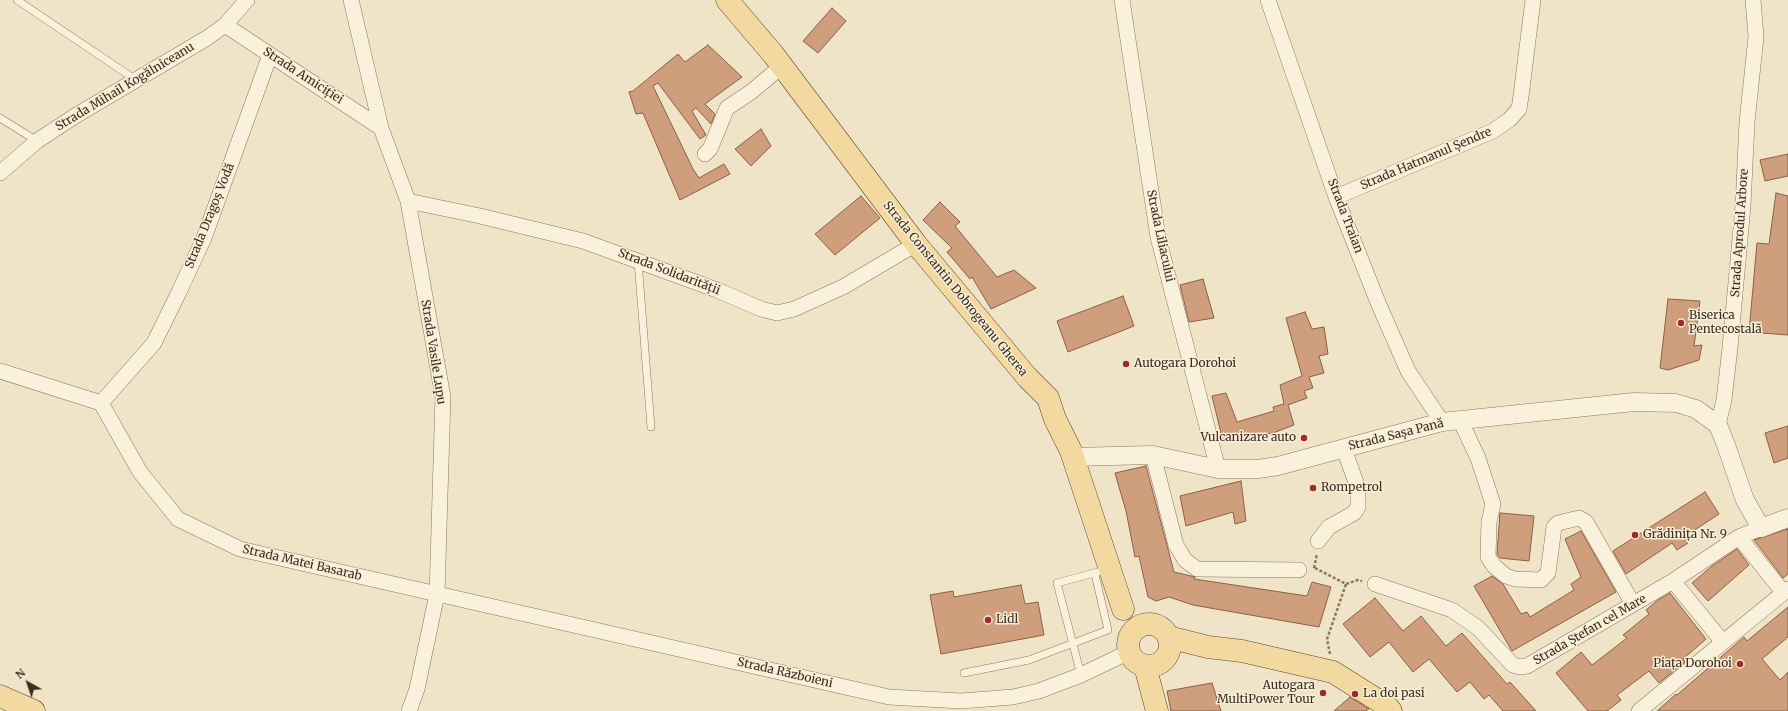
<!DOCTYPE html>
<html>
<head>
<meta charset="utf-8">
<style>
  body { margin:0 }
  #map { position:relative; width:1788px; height:711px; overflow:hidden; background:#f0e4c8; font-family:Merriweather,serif }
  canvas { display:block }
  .north { position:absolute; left:8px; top:663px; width:40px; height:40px; -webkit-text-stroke:3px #f7eed8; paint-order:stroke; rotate:320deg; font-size:11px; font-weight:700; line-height:16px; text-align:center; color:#3d2e20 }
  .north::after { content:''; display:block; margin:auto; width:14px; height:18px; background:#3d2e20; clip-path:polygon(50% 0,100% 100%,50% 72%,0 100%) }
</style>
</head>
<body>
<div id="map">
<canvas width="1788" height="711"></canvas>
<div class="north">N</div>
</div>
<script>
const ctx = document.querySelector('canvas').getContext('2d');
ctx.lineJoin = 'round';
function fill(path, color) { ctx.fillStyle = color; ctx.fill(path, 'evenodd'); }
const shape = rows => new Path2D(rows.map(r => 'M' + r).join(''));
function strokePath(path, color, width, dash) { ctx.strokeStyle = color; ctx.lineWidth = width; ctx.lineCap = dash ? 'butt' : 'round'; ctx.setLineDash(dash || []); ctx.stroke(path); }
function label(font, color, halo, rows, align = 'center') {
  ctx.font = font + ' Merriweather,serif'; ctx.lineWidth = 3; ctx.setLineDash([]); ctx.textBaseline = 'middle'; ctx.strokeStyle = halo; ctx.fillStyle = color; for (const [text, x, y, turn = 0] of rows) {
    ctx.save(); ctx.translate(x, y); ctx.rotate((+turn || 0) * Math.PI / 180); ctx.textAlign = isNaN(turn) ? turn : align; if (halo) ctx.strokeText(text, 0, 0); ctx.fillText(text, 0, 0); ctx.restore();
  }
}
const building = shape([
  [832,8,846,21,818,53,803,41,832,8],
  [708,45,742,77,705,104,715,114,711,124,696,108,692,111,706,135,700,139,658,83,653,86,693,169,699,178,724,164,730,174,680,200,643,113,636,114,629,92,633,91,678,54,685,62,708,45],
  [761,129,771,146,751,166,735,149,761,129],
  [1788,154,1788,176,1765,181,1760,160,1788,154],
  [1776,193,1788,196,1788,335,1749,332,1757,243,1769,244,1776,193],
  [861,196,880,218,835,255,815,234,861,196],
  [940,202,960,222,955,226,997,277,1014,270,1036,288,991,309,972,277,970,279,947,252,952,248,923,220,940,202],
  [1203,279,1214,318,1189,322,1180,285,1203,279],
  [1123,296,1134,326,1068,352,1057,321,1123,296],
  [1668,299,1700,301,1694,346,1702,345,1699,360,1668,370,1660,368,1668,299],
  [1305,312,1312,329,1324,327,1328,354,1319,356,1324,373,1309,377,1313,388,1304,391,1307,398,1288,405,1294,425,1273,433,1223,441,1212,396,1226,393,1237,422,1274,411,1273,407,1284,404,1280,385,1302,376,1286,318,1305,312],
  [1788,426,1788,458,1774,463,1765,433,1788,426],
  [1146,466,1174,572,1191,576,1195,577,1194,579,1307,596,1312,582,1331,587,1319,627,1193,605,1169,597,1156,601,1148,597,1139,556,1135,557,1126,511,1115,473,1146,466],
  [1241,481,1246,521,1235,524,1233,512,1186,526,1180,496,1241,481],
  [1705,492,1719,514,1684,537,1688,543,1677,550,1672,543,1626,574,1613,551,1705,492],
  [1500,513,1534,516,1529,561,1500,558,1497,554,1500,513],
  [1788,529,1788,574,1783,578,1754,540,1788,529],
  [1581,531,1616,592,1512,651,1474,586,1492,576,1503,584,1521,614,1527,612,1530,617,1574,590,1571,584,1581,577,1565,539,1581,531],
  [1737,549,1749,565,1708,601,1692,583,1712,566,1737,549],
  [1021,585,1025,604,1038,602,1044,635,941,654,930,595,953,591,954,597,1021,585],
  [1670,593,1706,639,1683,659,1685,662,1659,683,1649,671,1617,695,1621,700,1607,711,1588,711,1556,673,1581,652,1592,665,1627,638,1623,635,1649,614,1646,610,1658,600,1670,593],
  [1375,598,1403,631,1421,616,1446,646,1462,633,1507,684,1510,682,1536,711,1503,711,1489,695,1484,699,1470,682,1457,692,1429,659,1413,672,1389,642,1370,657,1343,624,1375,598],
  [1788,607,1788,637,1762,659,1780,680,1788,672,1788,711,1657,711,1676,694,1677,695,1744,637,1747,641,1788,607],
  [1212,683,1221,711,1171,711,1167,691,1212,683],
  [1350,697,1369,709,1366,711,1334,711,1350,697]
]);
const path = shape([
  [1314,568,1317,554],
  [1315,568,1346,584,1358,580,1362,581],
  [1330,654,1327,639,1346,584]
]);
const service = shape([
  [17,0,136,80],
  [0,118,37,141],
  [638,261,651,427],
  [964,673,1029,660,1108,630,1095,574],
  [1081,675,1057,583,1098,572]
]);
const minor = shape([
  [351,0,381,128,408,201,443,397,437,594,417,689,409,711],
  [1122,0,1158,237,1218,469],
  [1268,0,1336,197,1379,305,1408,371,1442,422],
  [225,25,381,128],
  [705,154,710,149,727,108,751,92,782,66],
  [0,173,37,141,75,116,207,38,225,25,247,0],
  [1336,197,1493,131,1509,120,1519,109,1521,96,1533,0],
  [408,201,480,216,583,241,717,290,761,309,777,313,794,309,843,287,916,244],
  [0,371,101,403,140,472,178,519,240,549,889,697,961,701,1013,697,1039,691,1081,675,1129,652],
  [101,403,154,343,179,292,204,238,270,55],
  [1460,420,1478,458,1493,504,1489,522,1488,557,1494,566,1506,576,1515,579,1541,580,1548,573,1554,527,1558,523,1579,518,1586,522,1633,604],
  [1718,425,1724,400,1730,348,1743,206,1747,122,1756,37,1753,0],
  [1153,455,1176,545,1185,560,1197,569,1299,570],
  [1739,537,1783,592],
  [1318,541,1329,527,1354,513,1358,507,1358,488,1344,449],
  [1673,581,1722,641],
  [1375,584,1452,610,1478,628,1513,665,1520,667,1527,666,1673,581,1739,537,1761,528],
  [1639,711,1788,589]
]);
const tertiary = shape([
  [1072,457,1153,455,1218,469,1258,469,1278,466,1442,422,1634,402,1676,403,1696,409,1718,425,1726,445,1745,500,1761,528,1788,518]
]);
const primary = shape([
  [727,0,773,54,916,244,1027,377,1048,398,1055,419,1071,451,1123,609],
  '1128 645a21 21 0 1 1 42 0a21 21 0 1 1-42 0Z',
  [1168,637,1208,647,1242,651,1333,672,1387,706,1391,711],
  [1145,666,1157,711],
  [0,696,34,711]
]);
const markers = [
  [1681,323,4,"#9e2a2b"],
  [1126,364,4,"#9e2a2b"],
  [1304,438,4,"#9e2a2b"],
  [1313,488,4,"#9e2a2b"],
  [1635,535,4,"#9e2a2b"],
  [988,620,4,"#9e2a2b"],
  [1740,664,4,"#9e2a2b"],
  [1323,693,4,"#9e2a2b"],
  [1355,694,4,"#9e2a2b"]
];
const streetNames = [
  ["Strada Amiciției",303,76,33],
  ["Strada Mihail Kogălniceanu",125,87,-31],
  ["Strada Hatmanul Șendre",1426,159,-23],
  ["Strada Dragoș Vodă",210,216,-68],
  ["Strada Traian",1345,216,69],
  ["Strada Aprodul Arbore",1740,233,-86],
  ["Strada Liliacului",1160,236,78],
  ["Strada Solidarității",669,272,21],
  ["Strada Constantin Dobrogeanu Gherea",955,289,51],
  ["Strada Vasile Lupu",433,352,81],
  ["Strada Sașa Pană",1396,435,-14],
  ["Strada Matei Basarab",302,563,13],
  ["Strada Ștefan cel Mare",1590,630,-30],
  ["Strada Războieni",785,673,13]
];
const poiNames = [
  ["Biserica",1689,316],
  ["Pentecostală",1689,330],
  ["Autogara Dorohoi",1134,364],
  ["Vulcanizare auto",1296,438,"right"],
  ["Rompetrol",1321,488],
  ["Grădinița Nr. 9",1643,535],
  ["Lidl",996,620],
  ["Piața Dorohoi",1732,664,"right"],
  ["Autogara",1315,686,"right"],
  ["MultiPower Tour",1315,700,"right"],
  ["La doi pasi",1363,694]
];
fill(building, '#cf9f7d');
strokePath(building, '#8d5f41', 1);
strokePath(service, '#8d765c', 8);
strokePath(minor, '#8d765c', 16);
strokePath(tertiary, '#8d765c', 19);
strokePath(primary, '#5b4430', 23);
strokePath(path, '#8d765c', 2.5, [3, 2]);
strokePath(service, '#faf1dc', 7);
strokePath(minor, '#faf1dc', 15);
strokePath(tertiary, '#faf1dc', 18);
strokePath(primary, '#f3d9a0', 22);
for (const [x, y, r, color] of markers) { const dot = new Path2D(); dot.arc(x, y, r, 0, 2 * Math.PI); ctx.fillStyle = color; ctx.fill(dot); strokePath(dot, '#f7eed8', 1.5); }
label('12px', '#3d2e20', '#f7eed8', streetNames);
label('12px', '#3d2e20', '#f7eed8', poiNames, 'left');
</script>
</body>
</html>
